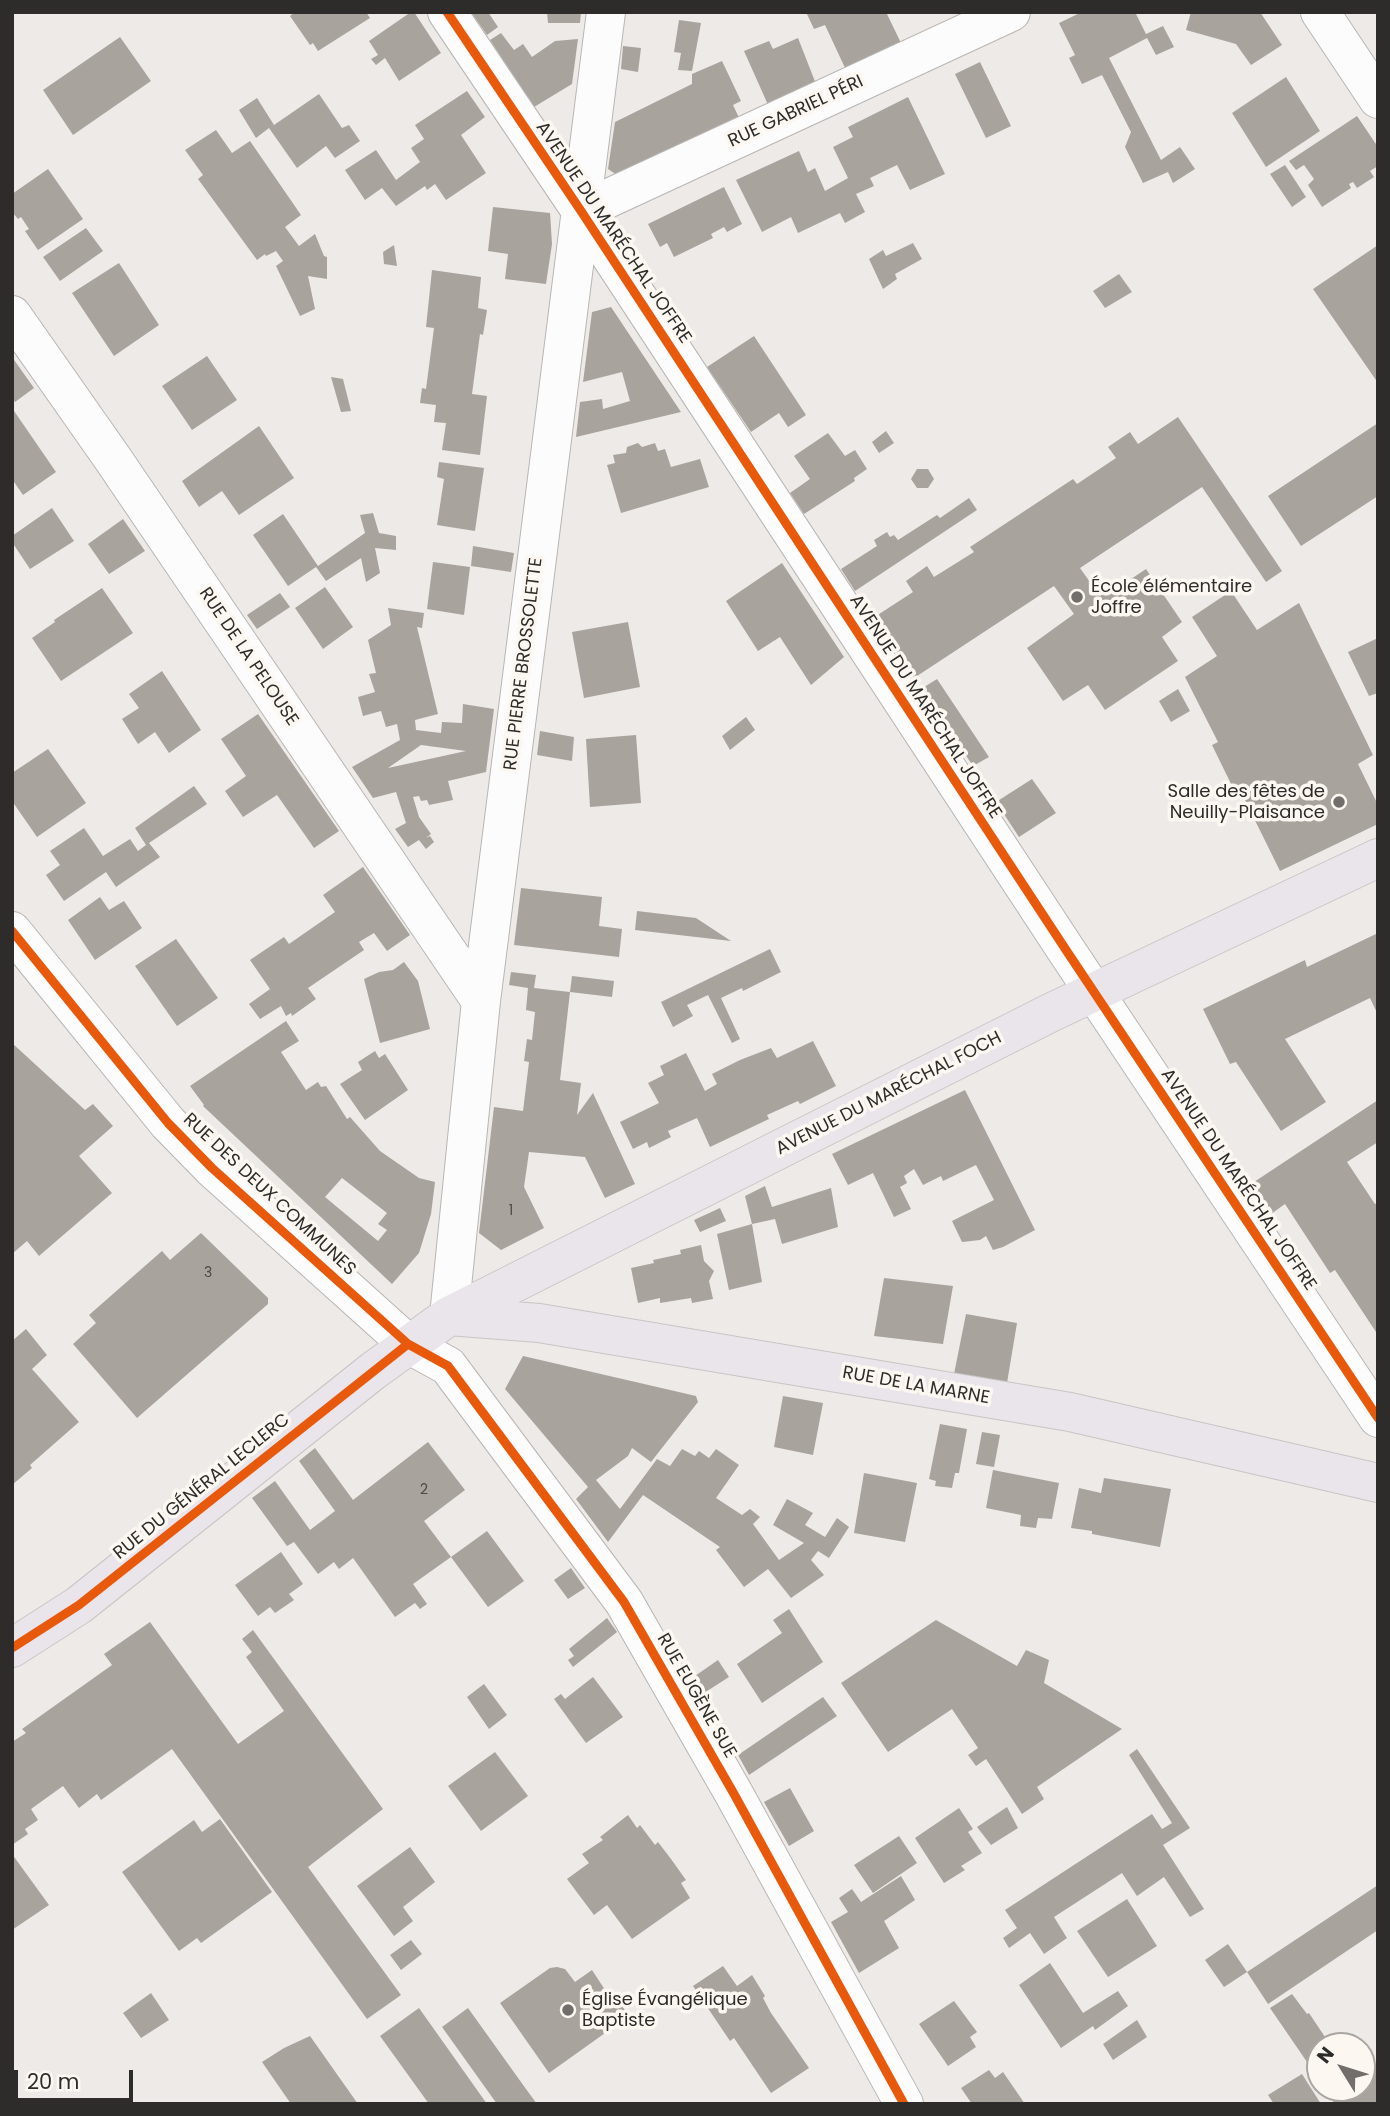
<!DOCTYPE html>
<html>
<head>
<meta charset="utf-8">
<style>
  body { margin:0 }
  #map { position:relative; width:1390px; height:2116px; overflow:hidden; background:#edeae8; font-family:Poppins,sans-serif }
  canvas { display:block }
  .frame { position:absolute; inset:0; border:14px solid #2e2c2a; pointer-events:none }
  .north { position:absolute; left:1306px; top:2032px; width:70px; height:70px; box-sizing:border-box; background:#fdf7f2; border:2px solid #aaa6a2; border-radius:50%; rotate:308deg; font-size:19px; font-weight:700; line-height:28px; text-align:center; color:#2e2c2a }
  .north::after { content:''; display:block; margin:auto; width:24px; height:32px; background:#716e6c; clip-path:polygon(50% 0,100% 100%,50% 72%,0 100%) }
  .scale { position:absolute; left:14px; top:2070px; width:119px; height:32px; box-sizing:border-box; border:4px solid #2e2c2a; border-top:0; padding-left:9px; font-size:21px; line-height:24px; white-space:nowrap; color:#2e2c2a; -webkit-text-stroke:5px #fdf7f2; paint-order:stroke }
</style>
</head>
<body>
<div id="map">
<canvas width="1390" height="2116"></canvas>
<div class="frame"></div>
<div class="north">N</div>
<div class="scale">20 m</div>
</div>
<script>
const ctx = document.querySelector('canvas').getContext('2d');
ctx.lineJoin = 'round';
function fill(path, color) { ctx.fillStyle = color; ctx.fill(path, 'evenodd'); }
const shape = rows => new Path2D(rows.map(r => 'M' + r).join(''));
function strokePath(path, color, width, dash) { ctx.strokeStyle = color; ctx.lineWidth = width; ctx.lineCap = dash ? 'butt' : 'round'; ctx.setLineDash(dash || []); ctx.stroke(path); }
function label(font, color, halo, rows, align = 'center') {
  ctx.font = font + ' Poppins,sans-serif'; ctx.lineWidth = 7; ctx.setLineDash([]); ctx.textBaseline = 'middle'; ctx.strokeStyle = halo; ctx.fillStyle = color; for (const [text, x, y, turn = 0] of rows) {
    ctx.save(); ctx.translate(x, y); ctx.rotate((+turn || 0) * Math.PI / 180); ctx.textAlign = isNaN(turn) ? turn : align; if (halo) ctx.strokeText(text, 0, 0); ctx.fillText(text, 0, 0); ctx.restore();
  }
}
const building = shape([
  [295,12,366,12,370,18,318,51,313,43,310,45,290,16],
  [411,12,414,12,441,53,399,81,385,58,376,65,371,59,378,55,369,41],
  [471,12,488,12,498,27,487,35],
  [547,12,581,12,580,23,548,23],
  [806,12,886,12,901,43,846,70,825,25,814,29],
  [1082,12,1135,12,1146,34,1163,26,1174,47,1156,55,1147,38,1109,58,1161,160,1180,147,1195,169,1173,183,1168,172,1143,183,1125,147,1131,132,1102,75,1082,84,1069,58,1075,55,1059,23],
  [1191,12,1260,12,1282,45,1251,65,1236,44,1186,30],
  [679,20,701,23,692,71,678,70,681,53,674,52],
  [501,33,514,50,523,44,532,57,555,41,578,39,572,84,534,107,490,40],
  [120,37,151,81,73,135,43,90],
  [798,38,816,84,769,107,744,51,769,41,773,49],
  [623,46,641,48,638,72,621,69],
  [722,61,741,101,733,105,741,122,623,179,608,169,615,122,692,84,692,74],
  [980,62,1011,126,986,138,955,74],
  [1286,77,1320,131,1266,167,1232,113],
  [467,91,485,117,461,135,486,173,446,200,435,184,427,190,425,186,396,206,382,188,365,200,345,170,376,150,396,180,420,162,411,148,424,139,415,125],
  [319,94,342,128,349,125,360,141,335,158,326,146,297,168,269,128,256,138,239,110,257,98,274,125],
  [908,97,945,174,910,190,897,165,870,178,874,186,856,194,865,212,845,223,840,213,798,233,791,217,762,232,736,180,799,151,808,172,815,168,825,191,848,178,833,147,853,137,848,127],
  [1357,116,1378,147,1378,166,1370,171,1374,177,1357,188,1353,182,1349,184,1351,188,1322,207,1308,185,1314,179,1304,165,1296,170,1289,161],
  [216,130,232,153,250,141,301,215,285,227,299,246,315,234,324,256,327,257,327,279,308,276,315,309,300,316,276,266,283,261,276,251,266,256,265,254,257,260,198,179,203,175,185,150],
  [1285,165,1306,197,1292,207,1270,174],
  [48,169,83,219,38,250,25,231,29,229,21,217,18,219,12,212,12,194],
  [724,187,742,224,727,232,724,227,711,234,713,238,674,257,667,243,660,247,648,224],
  [493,207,550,213,552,244,546,284,505,279,508,254,488,251],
  [86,228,103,251,60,281,43,257],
  [913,243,922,259,895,274,897,279,883,289,869,259,883,250,886,256],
  [394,245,397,266,384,264,383,252],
  [1378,245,1378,383,1313,289],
  [119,263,159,325,114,356,72,293],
  [432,270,481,277,478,308,487,310,483,335,480,334,472,394,487,396,480,455,442,450,446,423,434,422,436,405,420,403,422,388,426,389,434,328,426,327],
  [1119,274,1132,292,1105,308,1093,291],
  [611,307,681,412,576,437,580,402,602,399,603,409,630,401,622,372,583,382,592,312],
  [754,336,806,415,788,427,779,413,751,432,707,367],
  [207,356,237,400,192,430,162,386],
  [12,357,34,388,15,402,12,397],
  [331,377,343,379,351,411,341,412],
  [12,408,56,472,23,495,12,479],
  [1178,417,1282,571,1266,582,1202,487,1080,568,1100,596,1124,580,1125,583,1146,569,1182,622,1162,637,1178,661,1105,710,1088,685,1063,701,1027,648,1074,614,1054,586,914,678,873,618,913,592,906,581,927,566,934,577,974,552,970,547,1073,479,1077,484,1116,458,1108,447,1130,432,1138,444],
  [1378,423,1378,496,1301,546,1268,496],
  [259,426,294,478,239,515,222,491,199,507,182,481],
  [886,431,894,443,879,453,872,442],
  [828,433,845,456,855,450,867,469,854,478,855,481,804,514,790,493,810,479,794,456],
  [638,443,642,447,655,443,658,451,665,449,671,467,700,459,709,487,621,513,607,465,615,463,613,455,626,453,627,447],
  [439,462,484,468,475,531,437,525,444,479,437,477],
  [917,469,928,469,934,479,928,488,917,488,911,479],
  [969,498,977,510,855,591,841,569,877,546,874,540,887,532,890,537,894,535,898,540,937,515,940,518],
  [52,508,74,541,30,569,12,542,12,536],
  [373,513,379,533,396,536,396,550,375,548,380,573,366,582,361,558,326,581,316,567,288,586,253,535,283,514,318,566,365,533,360,515],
  [123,519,145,551,109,574,88,544],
  [473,546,514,553,511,572,471,566],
  [433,562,470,567,464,615,427,609],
  [782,563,844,657,811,685,780,637,758,651,726,601],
  [325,587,353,627,323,649,295,608],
  [102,588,133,633,61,681,32,638,55,622,54,620],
  [1231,591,1257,630,1299,603,1373,755,1358,764,1378,805,1378,824,1280,871,1242,794,1237,796,1212,745,1218,742,1185,677,1217,656,1192,617],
  [280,593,290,607,257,629,247,615],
  [388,608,424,613,422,628,417,627,438,714,415,720,416,730,441,733,442,722,462,723,463,704,494,709,486,772,448,781,453,800,429,805,427,800,421,801,419,796,413,797,419,817,431,834,426,838,430,836,434,842,426,849,419,840,408,847,395,829,406,823,396,792,373,798,352,767,400,740,397,724,386,727,381,711,363,716,358,697,375,692,369,674,376,673,368,640,391,625],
  [421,745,466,751,388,768],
  [628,622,640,687,584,698,572,632],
  [1378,638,1378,693,1369,696,1348,652],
  [162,671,201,730,169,753,155,732,138,744,122,719,139,708,129,694],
  [937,679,989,757,973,766,921,689],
  [1178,689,1190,711,1171,722,1159,701],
  [258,714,339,831,314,848,277,795,243,817,225,791,246,776,221,739],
  [746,717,755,730,730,750,722,736],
  [540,731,574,737,572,761,537,755],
  [636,735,641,803,590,807,586,739],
  [48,749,86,803,37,837,12,801,12,773],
  [1032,779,1056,813,1019,837,996,802],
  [194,786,207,804,149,843,160,857,116,887,106,872,64,901,46,875,60,865,50,851,84,828,103,856,130,839,138,851,146,845,135,828],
  [363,867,410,935,387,951,374,933,359,942,364,950,308,988,316,999,292,1016,291,1013,286,1016,281,1006,260,1019,249,1004,270,989,250,960,284,937,289,944,335,912,323,895],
  [521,888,602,897,599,926,622,929,619,957,514,945],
  [100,897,109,910,124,901,142,928,95,960,68,920],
  [637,911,696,918,731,941,635,930],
  [1378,933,1378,1015,1370,998,1285,1039,1326,1102,1281,1131,1236,1062,1230,1064,1203,1009,1305,960,1307,967],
  [176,939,218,998,177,1026,135,966],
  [770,949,781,972,743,991,742,988,721,998,740,1039,732,1043,708,995,687,1005,693,1016,673,1027,661,1002],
  [404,962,418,981,430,1029,380,1043,364,979,379,972,393,970],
  [511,972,536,975,534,988,570,992,572,976,614,981,612,997,570,992,560,1080,581,1083,577,1115,593,1093,635,1184,605,1198,585,1157,529,1152,524,1187,544,1228,501,1250,479,1233,494,1107,523,1111,529,1062,524,1061,527,1039,532,1040,535,1012,526,1010,528,988,509,985],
  [286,1021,299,1041,281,1052,306,1090,318,1082,321,1087,326,1086,347,1119,350,1117,380,1151,419,1178,435,1182,431,1214,419,1253,392,1284,203,1106,204,1105,190,1086],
  [342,1178,387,1213,378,1224,387,1230,378,1241,325,1197],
  [813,1041,836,1086,800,1104,798,1101,767,1115,769,1119,710,1147,697,1118,668,1131,671,1137,649,1148,647,1142,633,1149,620,1122,659,1103,648,1083,664,1075,660,1066,686,1053,705,1091,717,1084,712,1074,740,1060,771,1048,777,1058],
  [12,1043,85,1110,93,1104,113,1126,79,1156,112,1193,39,1256,27,1241,12,1254],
  [375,1051,379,1058,385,1054,408,1090,365,1120,340,1084,362,1070,358,1062],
  [965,1090,1035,1230,1003,1247,993,1250,986,1236,980,1240,962,1242,952,1221,994,1200,976,1165,943,1181,941,1176,923,1185,914,1169,904,1176,907,1183,900,1187,911,1209,894,1217,873,1173,848,1185,832,1154],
  [1378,1100,1378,1142,1347,1162,1375,1204,1378,1203,1378,1335,1335,1270,1330,1273,1285,1204,1271,1214,1251,1184],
  [765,1186,772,1207,831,1188,838,1227,782,1244,775,1219,752,1224,745,1196],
  [720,1208,726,1221,700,1232,694,1220],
  [752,1224,762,1282,729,1290,717,1234],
  [201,1233,268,1298,268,1304,137,1418,73,1344,96,1323,89,1315,162,1251,170,1260],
  [701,1245,704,1261,714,1271,709,1281,713,1299,692,1303,691,1298,660,1303,660,1298,638,1303,631,1268,654,1263,653,1260,681,1254,680,1250],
  [884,1278,953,1286,943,1344,874,1336],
  [966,1314,1017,1323,1007,1383,954,1374],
  [26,1329,47,1355,32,1369,79,1422,30,1465,32,1468,12,1485,12,1341],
  [523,1356,696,1396,698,1402,651,1462,632,1448,628,1456,596,1480,620,1509,657,1459,670,1466,682,1449,695,1456,699,1451,709,1458,716,1449,739,1465,716,1498,742,1515,750,1509,760,1517,753,1524,779,1560,804,1543,773,1525,787,1499,813,1513,805,1525,825,1537,837,1518,849,1527,829,1558,818,1551,811,1560,824,1575,791,1598,768,1569,744,1587,716,1550,720,1547,643,1495,608,1542,576,1499,588,1487,505,1389],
  [783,1396,823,1403,813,1455,774,1447],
  [940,1424,967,1429,959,1473,955,1473,952,1488,935,1486,936,1481,929,1479],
  [982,1432,1000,1435,994,1467,976,1464],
  [428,1442,465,1490,424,1521,451,1557,413,1584,427,1604,420,1609,415,1603,395,1617,353,1558,339,1569,334,1562,318,1574,294,1542,287,1546,252,1498,275,1481,310,1530,335,1511,299,1461,315,1448,353,1500],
  [993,1470,1059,1483,1052,1519,1038,1518,1036,1528,1020,1526,1021,1515,986,1508],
  [864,1473,917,1483,905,1542,854,1533],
  [1104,1478,1171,1489,1160,1547,1092,1534,1092,1531,1071,1528,1079,1488,1101,1493],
  [487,1531,524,1581,488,1607,451,1557],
  [281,1552,303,1584,289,1594,294,1600,275,1613,270,1607,258,1616,235,1585],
  [571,1568,585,1588,568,1599,554,1580],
  [789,1609,823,1662,762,1703,737,1664,782,1633,773,1620],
  [607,1618,617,1632,573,1667,568,1660,574,1656,569,1649],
  [936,1620,1017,1666,1026,1650,1049,1660,1044,1683,1122,1729,1037,1787,1044,1799,1022,1814,986,1759,976,1766,968,1755,978,1748,952,1709,888,1752,841,1683],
  [150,1622,238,1744,284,1711,246,1657,252,1652,242,1639,253,1630,383,1809,308,1867,401,1995,367,2019,172,1749,101,1800,97,1794,79,1808,63,1786,31,1809,38,1820,25,1829,28,1834,12,1845,12,1742,26,1733,22,1729,112,1665,104,1654],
  [718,1660,729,1677,704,1693,695,1676],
  [593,1677,623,1717,586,1743,554,1699,561,1694,565,1699],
  [484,1684,507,1715,489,1729,467,1697],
  [823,1697,837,1716,749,1775,738,1755],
  [1137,1749,1190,1828,1163,1845,1204,1909,1190,1917,1164,1877,1137,1896,1122,1873,1054,1917,1067,1938,1044,1954,1030,1933,1009,1948,1003,1938,1017,1928,1005,1910,1152,1814,1162,1829,1172,1823,1129,1755],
  [495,1752,528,1796,481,1831,448,1786],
  [790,1788,814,1831,789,1846,764,1802],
  [1007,1807,1018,1828,991,1845,977,1827],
  [959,1808,973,1829,968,1832,982,1853,961,1866,965,1870,944,1883,915,1838],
  [628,1815,637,1828,640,1825,655,1845,658,1842,671,1859,686,1880,681,1883,690,1898,632,1939,607,1905,594,1915,567,1879,589,1863,582,1854,603,1840,600,1837],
  [220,1819,272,1892,201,1943,197,1938,179,1951,122,1872,194,1820,202,1832],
  [899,1836,917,1863,873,1893,854,1865],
  [410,1847,435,1882,403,1907,413,1921,394,1936,357,1886],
  [12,1854,49,1905,12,1930],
  [901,1876,915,1900,884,1921,899,1948,859,1973,831,1922,848,1912,839,1898,852,1889,861,1902],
  [1378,1885,1378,1930,1268,2004,1247,1972],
  [1127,1899,1157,1946,1108,1977,1077,1931],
  [411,1940,422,1954,401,1970,390,1955],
  [1228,1944,1247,1972,1224,1987,1205,1960],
  [1050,1963,1083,2013,1118,1991,1128,2006,1095,2030,1093,2026,1061,2048,1019,1985],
  [723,1966,737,1986,752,1975,765,1996,763,1998,771,2013,809,2068,771,2093,734,2038,730,2041,693,1986],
  [557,1967,565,1969,575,1982,592,1970,609,1996,613,1993,629,2016,549,2073,500,2003,550,1968],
  [151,1993,169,2020,141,2038,123,2013],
  [1292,1994,1307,2014,1309,2013,1331,2046,1320,2046,1320,2081,1270,2008],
  [954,2001,977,2032,970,2037,976,2047,948,2066,919,2024],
  [419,2008,487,2104,429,2104,380,2036],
  [468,2008,526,2089,537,2104,497,2104,442,2027],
  [1137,2020,1147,2037,1113,2060,1103,2044],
  [310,2036,358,2104,291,2104,262,2062,284,2048],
  [1378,2063,1378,2104,1335,2104,1324,2088,1362,2088,1362,2072],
  [989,2070,995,2078,1003,2072,1025,2104,972,2104,961,2088],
  [1302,2074,1321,2104,1274,2104,1268,2095]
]);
const minor = shape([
  [447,12,581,211,1066,950,1378,1418],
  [1320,12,1378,99],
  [581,211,1011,12],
  [12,315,113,459,481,1001],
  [12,931,168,1123,212,1168,408,1344,448,1366,624,1602,734,1794,904,2104],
  [449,1316,481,1001,606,12]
]);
const major = shape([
  [449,1316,539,1323,1070,1412,1378,1483],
  [12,1648,79,1605,373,1371,449,1316,1052,1012,1378,858]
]);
const cycleway = shape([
  [447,12,581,211,1066,950,1378,1418],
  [12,931,168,1123,212,1168,408,1344,448,1366,624,1602,734,1794,904,2104],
  [12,1648,79,1605,408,1344]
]);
const markers = [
  [1077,597,7,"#716e6c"],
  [1339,802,7,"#716e6c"],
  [568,2010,7,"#716e6c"]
];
const numberNames = [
  ["1",511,1211],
  ["3",208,1273],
  ["2",424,1490]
];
const streetNames = [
  ["RUE GABRIEL PÉRI",796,112,-25],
  ["AVENUE DU MARÉCHAL JOFFRE",613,233,56],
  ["RUE DE LA PELOUSE",248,657,56],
  ["RUE PIERRE BROSSOLETTE",524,664,-83],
  ["AVENUE DU MARÉCHAL JOFFRE",925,707,57],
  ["AVENUE DU MARÉCHAL FOCH",889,1094,-27],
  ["AVENUE DU MARÉCHAL JOFFRE",1238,1180,56],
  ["RUE DES DEUX COMMUNES",269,1195,43],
  ["RUE DE LA MARNE",916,1386,10],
  ["RUE DU GÉNÉRAL LECLERC",202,1487,-39],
  ["RUE EUGÈNE SUE",696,1696,60]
];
const poiNames = [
  ["École élémentaire",1091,587],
  ["Joffre",1091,608],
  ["Salle des fêtes de",1325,792,"right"],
  ["Neuilly-Plaisance",1325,813,"right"],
  ["Église Évangélique",582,2000],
  ["Baptiste",582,2021]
];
fill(building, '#a9a39d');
strokePath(minor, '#b8b5b3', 40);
strokePath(major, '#c7c6c4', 40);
strokePath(minor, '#fcfcfc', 38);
strokePath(major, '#e9e5eb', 38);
strokePath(cycleway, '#e8590c', 9);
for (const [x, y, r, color] of markers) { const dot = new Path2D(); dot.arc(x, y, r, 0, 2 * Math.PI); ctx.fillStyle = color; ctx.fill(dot); strokePath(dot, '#fdf7f2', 2.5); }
label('14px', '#4d4a47', null, numberNames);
label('18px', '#2e2c2a', '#fdf7f2', streetNames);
label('18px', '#2e2c2a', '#fdf7f2', poiNames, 'left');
</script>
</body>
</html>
